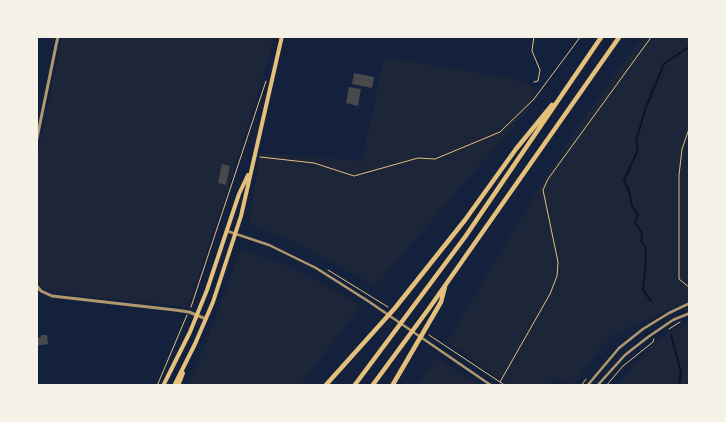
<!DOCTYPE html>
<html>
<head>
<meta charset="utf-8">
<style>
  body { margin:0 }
  #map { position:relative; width:726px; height:422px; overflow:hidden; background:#14213d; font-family:Lato,sans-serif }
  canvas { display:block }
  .frame { position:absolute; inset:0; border:38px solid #f6f1e7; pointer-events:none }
</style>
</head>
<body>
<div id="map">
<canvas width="726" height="422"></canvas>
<div class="frame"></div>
</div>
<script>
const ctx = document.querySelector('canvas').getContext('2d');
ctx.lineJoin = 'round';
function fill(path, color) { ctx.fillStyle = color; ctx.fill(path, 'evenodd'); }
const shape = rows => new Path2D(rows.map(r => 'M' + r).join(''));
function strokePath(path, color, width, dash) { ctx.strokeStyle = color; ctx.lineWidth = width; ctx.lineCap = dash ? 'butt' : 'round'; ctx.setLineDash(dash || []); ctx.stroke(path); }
const green = shape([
  [62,36,274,36,267,64,225,197,188,307,80,296,42,289,36,278,36,163],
  [643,36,690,36,690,300,612,336,601,347,574,385,554,378,549,386,509,386,447,342,536,193,579,125],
  [384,57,514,79,531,85,537,99,375,286,293,241,249,224,260,153,362,161],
  [241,249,298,270,361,306,299,386,187,386,204,348],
  [690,322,690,386,617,386,650,347,668,333],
  [437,357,481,386,417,386]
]);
const stream = shape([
  [651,301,643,290,646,259,645,246,641,241,642,233,635,223,638,215,632,206,629,191,624,180,638,150,636,141,646,107,664,64,690,46],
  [671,335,681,372,679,386]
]);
const building = shape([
  [354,73,374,77,372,88,352,84],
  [349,87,361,89,358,106,346,103],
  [222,164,230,166,226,185,218,183],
  [36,333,38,333,38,338,41,337,41,335,47,335,48,344,36,346]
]);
const path = shape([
  [534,36,532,51,540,70,538,81,534,82],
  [690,126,682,149,679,175,679,279,690,288],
  [260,157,314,163,354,176,418,158,435,159,500,132,534,99,581,36],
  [328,270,388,307],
  [191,307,266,81],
  [669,329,680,322],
  [429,335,506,386],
  [500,382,550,294,557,276,558,262,543,190,548,179,652,36],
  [157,386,187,315],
  [581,386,586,379],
  [606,386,623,366,653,342,654,339]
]);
const minor = shape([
  [227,231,269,245,316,268,368,301,492,386],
  [587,386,619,348,643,329,669,313,690,303],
  [597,386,625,355,648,337,673,320,690,313]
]);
const tertiary = shape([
  [36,143,58,36],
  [36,285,41,291,52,296,175,310,189,312,206,319]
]);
const primary = shape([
  [163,386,190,332,207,290,239,194,248,175],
  [174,386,195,344,213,302,241,216,282,36],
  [178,386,183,373]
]);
const motorway = shape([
  [325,386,395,308,465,220,516,149,552,105],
  [354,386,465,237,602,36],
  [372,386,430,307,620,36],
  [392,386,441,302,445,287]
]);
fill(green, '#1d2539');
strokePath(stream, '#0b132b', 2);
fill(building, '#48494c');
strokePath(path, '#e5c07b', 1);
strokePath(minor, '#b1986c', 2.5);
strokePath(tertiary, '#b1986c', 3);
strokePath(primary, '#e5c07b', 4);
strokePath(motorway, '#e5c07b', 4.5);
</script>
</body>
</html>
